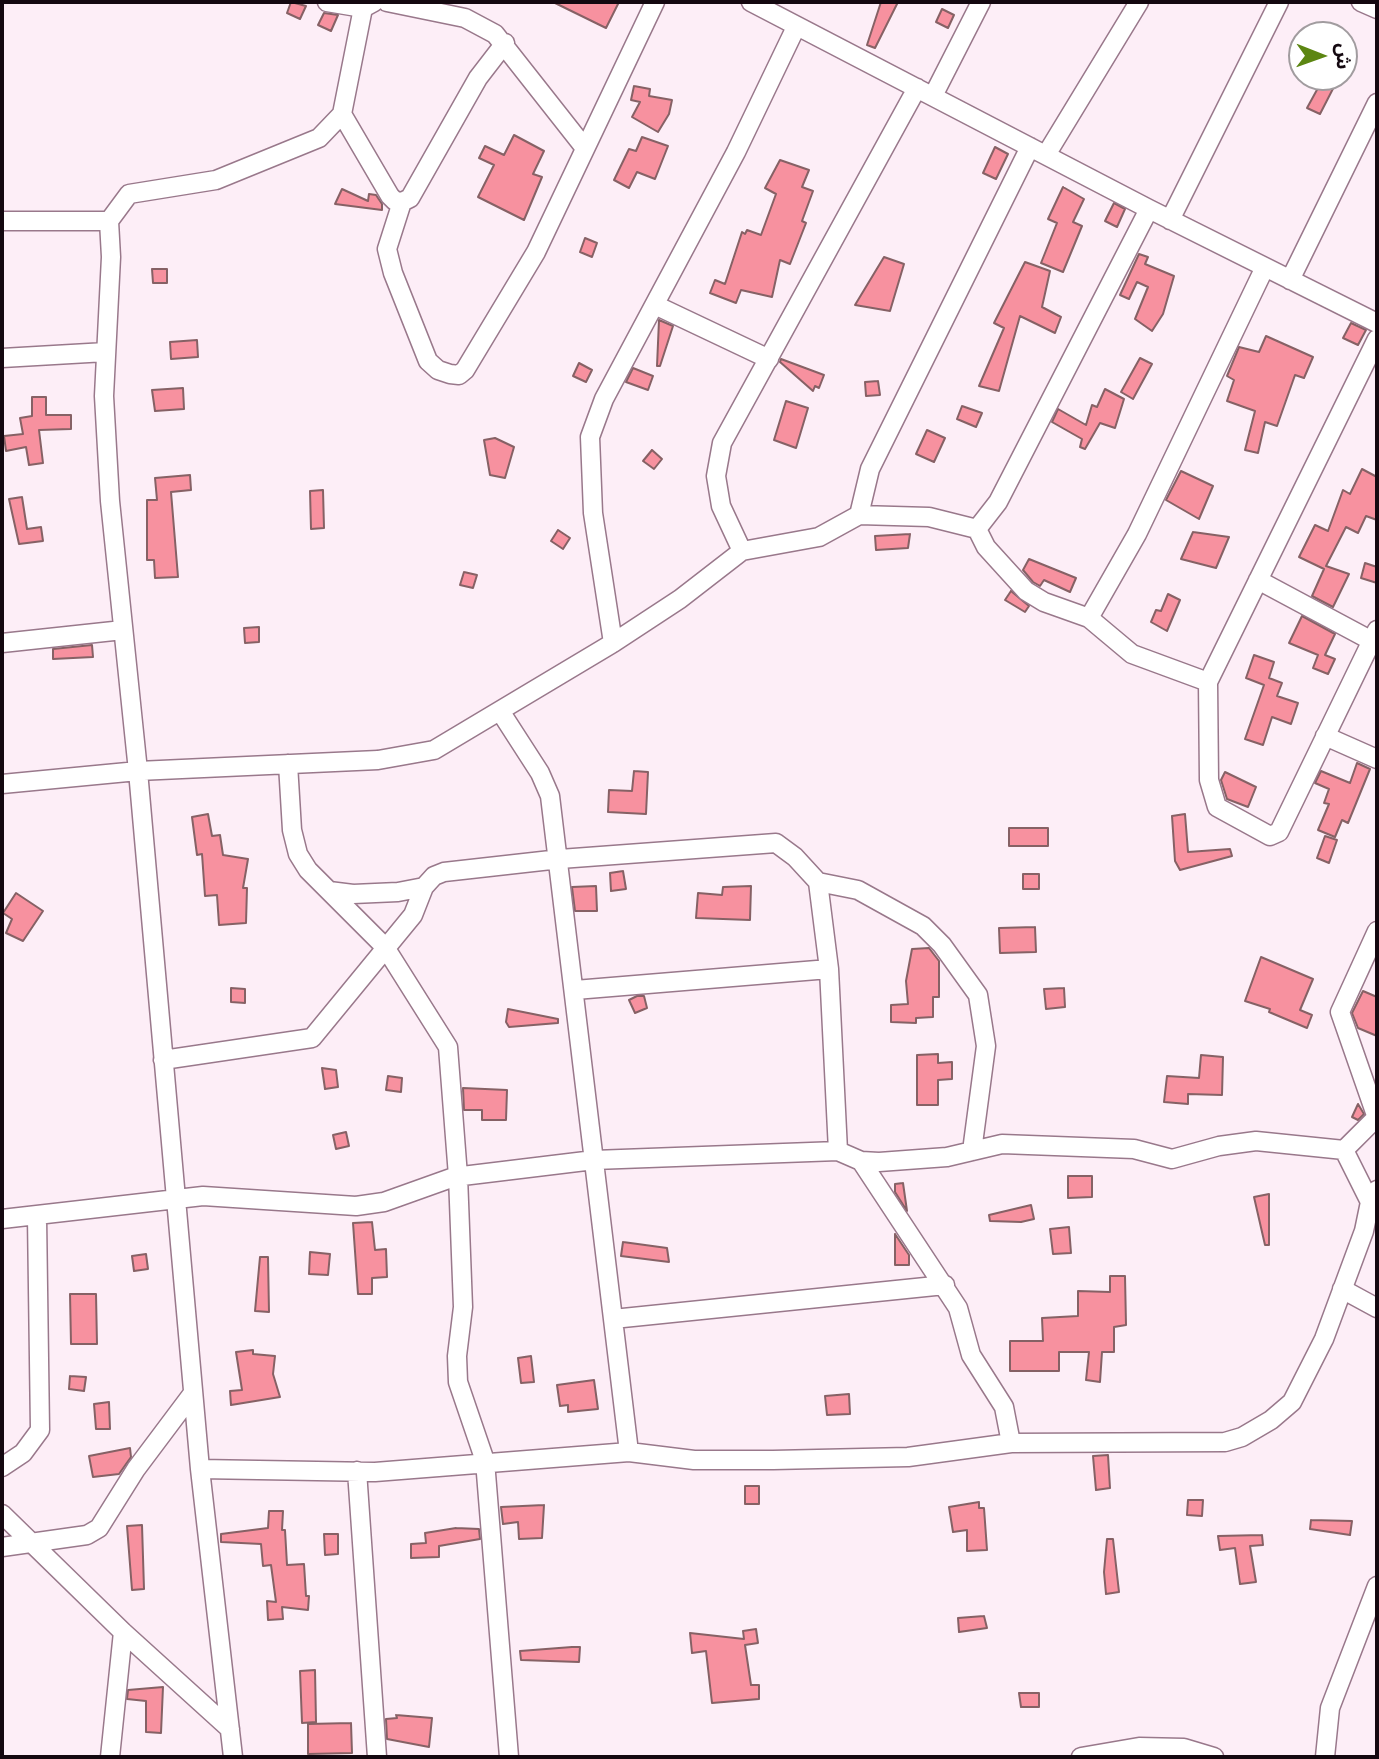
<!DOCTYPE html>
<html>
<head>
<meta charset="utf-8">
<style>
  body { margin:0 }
  #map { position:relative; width:1379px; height:1759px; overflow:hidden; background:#fdeef7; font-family:"Alegreya Sans","Noto Sans Arabic",sans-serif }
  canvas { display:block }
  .frame { position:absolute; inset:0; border:4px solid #140810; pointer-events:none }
  .north { position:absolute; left:1288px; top:21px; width:70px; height:70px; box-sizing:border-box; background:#fff; border:2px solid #a19c9f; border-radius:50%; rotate:91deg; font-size:19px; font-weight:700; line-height:28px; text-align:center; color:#140810 }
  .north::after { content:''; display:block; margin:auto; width:24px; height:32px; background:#5c8612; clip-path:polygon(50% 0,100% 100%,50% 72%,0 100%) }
</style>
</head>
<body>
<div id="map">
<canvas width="1379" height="1759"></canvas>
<div class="frame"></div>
<div class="north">ش</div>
</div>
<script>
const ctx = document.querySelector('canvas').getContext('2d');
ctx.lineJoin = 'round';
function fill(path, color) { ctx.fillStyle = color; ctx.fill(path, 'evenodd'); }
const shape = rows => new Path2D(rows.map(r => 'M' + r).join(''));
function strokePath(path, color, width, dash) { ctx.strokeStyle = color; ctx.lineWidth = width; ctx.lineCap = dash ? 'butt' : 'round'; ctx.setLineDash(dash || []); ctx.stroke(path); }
const building = shape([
  [291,2,306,6,300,19,287,13,291,2],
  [553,2,619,2,606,28,553,2],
  [881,2,898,2,875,48,867,45,881,2],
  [942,9,954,15,948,28,936,22,942,9],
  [324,13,338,15,331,31,318,25,324,13],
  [1324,77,1339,77,1320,114,1307,108,1324,77],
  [634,86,650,89,649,96,672,100,669,114,658,132,632,117,640,102,631,100,634,86],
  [514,135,544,151,533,174,542,177,524,220,478,197,494,165,479,158,485,146,504,155,514,135],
  [642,137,668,146,655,179,637,172,629,188,614,180,629,149,636,151,642,137],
  [995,147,1008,154,996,179,983,173,995,147],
  [780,160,809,170,802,187,813,191,802,221,806,223,790,264,780,260,772,297,741,290,736,303,710,293,715,280,725,284,742,232,745,234,747,230,761,235,776,194,765,188,780,160],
  [1063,187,1084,199,1073,222,1082,226,1063,272,1041,263,1057,223,1048,219,1063,187],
  [342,189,368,201,369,194,376,195,382,204,382,210,335,204,342,189],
  [1114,203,1125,209,1117,227,1105,221,1114,203],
  [585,238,597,243,592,257,580,252,585,238],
  [1139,254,1148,257,1145,264,1174,276,1163,314,1152,331,1135,319,1148,287,1137,282,1129,299,1120,295,1139,254],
  [884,257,904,264,890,311,855,305,884,257],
  [1025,262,1050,271,1042,307,1061,317,1055,333,1020,316,999,391,979,386,1004,328,994,323,1025,262],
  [152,269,167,269,167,283,153,283,152,269],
  [659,320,673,326,660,366,657,366,659,320],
  [1351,323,1366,330,1358,345,1343,338,1351,323],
  [1266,336,1313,357,1304,378,1295,375,1277,426,1265,422,1258,453,1245,450,1255,411,1227,401,1234,380,1227,376,1239,347,1259,352,1266,336],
  [197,340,198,357,171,359,170,342,197,340],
  [1140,358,1152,364,1133,399,1121,392,1140,358],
  [781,359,824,375,819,388,815,386,813,391,780,362,781,359],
  [579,363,592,370,586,382,573,376,579,363],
  [633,368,653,376,648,390,626,382,633,368],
  [878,381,880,395,866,396,865,382,878,381],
  [183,388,184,409,155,411,152,390,183,388],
  [1105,389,1124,399,1115,428,1100,423,1085,449,1080,447,1082,439,1052,422,1058,409,1086,425,1092,405,1097,407,1105,389],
  [32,397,46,397,46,415,71,415,71,429,39,430,43,463,29,465,26,447,6,451,4,436,23,434,20,418,32,416,32,397],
  [786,401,808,408,796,448,774,440,786,401],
  [962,406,982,413,976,427,957,419,962,406],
  [927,430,945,438,934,462,916,454,927,430],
  [495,438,514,447,505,478,490,475,484,440,495,438],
  [652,450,662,459,654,469,643,461,652,450],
  [1362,469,1377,477,1377,520,1366,516,1358,533,1346,527,1326,566,1349,574,1333,607,1312,596,1324,569,1299,557,1315,525,1328,531,1343,490,1350,494,1362,469],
  [1181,471,1213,486,1199,519,1166,500,1181,471],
  [190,475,191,490,171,492,178,577,155,578,154,560,147,560,147,500,157,500,155,478,190,475],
  [323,490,324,528,311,529,310,491,323,490],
  [22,497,27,529,41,527,43,541,19,544,9,499,22,497],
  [558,530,570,538,563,549,551,541,558,530],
  [1193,532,1229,537,1216,568,1181,559,1193,532],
  [910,534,908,548,876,550,875,536,910,534],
  [1029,559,1076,578,1070,592,1044,580,1040,586,1033,582,1023,570,1029,559],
  [1365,563,1377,567,1377,583,1361,578,1365,563],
  [464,572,477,575,473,588,460,585,464,572],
  [1011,591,1029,606,1025,612,1005,600,1011,591],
  [1168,594,1180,600,1167,631,1151,622,1156,610,1161,611,1168,594],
  [1302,616,1335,634,1325,655,1335,659,1328,674,1313,668,1318,655,1289,643,1302,616],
  [259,627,259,642,245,643,244,628,259,627],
  [92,645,93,657,53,659,53,649,92,645],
  [1254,655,1274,662,1269,678,1282,683,1277,696,1298,703,1291,724,1272,717,1263,745,1245,739,1264,685,1246,678,1254,655],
  [1357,763,1370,769,1348,823,1342,820,1335,837,1318,830,1329,804,1324,803,1329,789,1315,783,1321,771,1350,783,1357,763],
  [634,771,648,772,646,814,608,812,609,790,632,791,634,771],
  [1225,772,1256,787,1248,807,1227,799,1221,780,1225,772],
  [208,814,212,836,220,835,223,855,248,859,243,888,247,888,246,923,219,925,217,895,205,896,202,854,197,855,192,817,208,814],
  [1185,814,1188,852,1230,849,1232,856,1180,870,1175,861,1172,816,1185,814],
  [1009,828,1048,828,1048,846,1009,846,1009,828],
  [1325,836,1337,840,1329,863,1317,858,1325,836],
  [623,871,626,889,611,891,610,873,623,871],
  [1023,874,1039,874,1039,889,1023,889,1023,874],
  [596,886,597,911,575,911,572,887,596,886],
  [751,886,750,920,696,918,698,893,722,895,723,887,751,886],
  [16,893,43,911,23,941,6,933,12,919,3,913,16,893],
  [1035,927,1036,952,1000,953,999,928,1035,927],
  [929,948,939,961,939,997,933,997,933,1017,916,1018,916,1023,891,1022,891,1005,908,1004,906,981,912,949,929,948],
  [1261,957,1313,979,1300,1010,1312,1015,1307,1028,1269,1012,1270,1009,1245,1001,1261,957],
  [231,988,245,989,245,1003,231,1002,231,988],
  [1064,988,1065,1007,1046,1009,1044,989,1064,988],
  [1363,991,1377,997,1377,1036,1358,1028,1352,1013,1363,991],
  [637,996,644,996,647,1008,635,1013,629,1000,637,996],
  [508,1009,558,1019,558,1023,509,1027,506,1022,508,1009],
  [938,1054,938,1063,952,1062,952,1079,938,1080,938,1105,917,1105,917,1055,938,1054],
  [1201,1055,1223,1057,1222,1095,1188,1094,1188,1104,1164,1102,1167,1076,1199,1078,1201,1055],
  [322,1068,336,1070,338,1087,325,1089,322,1068],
  [388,1076,402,1078,401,1092,386,1090,388,1076],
  [463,1088,507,1090,506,1120,482,1120,482,1110,464,1110,463,1088],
  [1358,1104,1364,1114,1358,1120,1352,1117,1358,1104],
  [346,1132,349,1146,336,1149,333,1135,346,1132],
  [1068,1176,1092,1176,1092,1197,1068,1198,1068,1176],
  [903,1183,907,1211,895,1192,895,1184,903,1183],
  [1269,1194,1269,1245,1265,1245,1254,1197,1269,1194],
  [1031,1205,1034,1219,1021,1222,990,1221,989,1215,1031,1205],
  [372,1222,375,1250,386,1249,387,1277,372,1278,372,1294,358,1294,353,1223,372,1222],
  [1069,1227,1071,1253,1053,1254,1050,1229,1069,1227],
  [895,1234,909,1255,909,1265,895,1265,895,1234],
  [623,1242,667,1248,669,1262,621,1256,623,1242],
  [310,1252,330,1254,328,1275,309,1274,310,1252],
  [146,1254,148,1269,134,1271,132,1256,146,1254],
  [260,1257,268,1257,269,1312,255,1311,260,1257],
  [1110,1276,1125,1276,1126,1325,1114,1327,1114,1352,1102,1352,1100,1382,1086,1380,1089,1352,1059,1352,1059,1371,1010,1371,1010,1341,1043,1341,1042,1318,1078,1316,1078,1291,1110,1292,1110,1276],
  [70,1294,96,1294,97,1344,71,1344,70,1294],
  [253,1350,253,1354,275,1356,273,1374,280,1397,231,1405,230,1391,242,1390,236,1352,253,1350],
  [531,1356,534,1382,521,1383,518,1358,531,1356],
  [70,1376,86,1377,84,1391,69,1389,70,1376],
  [594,1380,598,1409,568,1412,568,1405,560,1406,557,1385,594,1380],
  [849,1394,850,1414,827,1415,825,1396,849,1394],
  [109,1402,110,1429,96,1429,94,1404,109,1402],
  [130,1448,131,1457,119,1474,93,1477,89,1456,130,1448],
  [1108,1455,1110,1488,1096,1490,1093,1456,1108,1455],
  [745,1486,759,1486,759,1504,745,1504,745,1486],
  [1188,1500,1203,1500,1202,1516,1187,1515,1188,1500],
  [979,1502,979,1508,984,1508,987,1550,967,1551,967,1530,953,1532,949,1507,979,1502],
  [544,1505,542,1538,519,1539,518,1522,503,1524,501,1507,544,1505],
  [269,1511,283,1511,282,1530,285,1530,287,1565,304,1564,306,1596,309,1596,308,1610,282,1607,283,1619,268,1620,267,1601,276,1602,271,1565,263,1566,261,1544,221,1542,221,1534,268,1528,269,1511],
  [1311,1520,1352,1521,1350,1535,1310,1529,1311,1520],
  [142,1525,144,1589,132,1590,127,1526,142,1525],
  [456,1528,479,1529,480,1539,439,1546,439,1557,411,1558,411,1544,426,1543,425,1533,456,1528],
  [324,1534,338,1534,338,1554,325,1555,324,1534],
  [1262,1535,1263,1545,1250,1546,1256,1582,1240,1584,1235,1548,1220,1550,1218,1536,1262,1535],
  [1107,1539,1113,1539,1119,1592,1106,1594,1104,1572,1107,1539],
  [984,1616,987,1628,959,1632,958,1618,984,1616],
  [756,1629,758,1643,745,1645,751,1685,759,1685,759,1699,712,1703,706,1651,692,1653,690,1633,744,1639,743,1631,756,1629],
  [572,1647,580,1647,579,1662,521,1660,520,1651,572,1647],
  [315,1670,316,1722,302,1723,300,1671,315,1670],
  [163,1687,161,1733,146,1732,146,1701,127,1699,128,1690,163,1687],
  [1019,1693,1039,1693,1039,1707,1021,1707,1019,1693],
  [396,1715,432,1718,429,1747,387,1739,386,1719,397,1718,396,1715],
  [351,1723,352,1753,308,1754,308,1724,351,1723]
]);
const minor = shape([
  [327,2,363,8,374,2],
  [387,2,465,18,495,34,584,147],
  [751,2,1149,209,1377,323],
  [1361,2,1377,9],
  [505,43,478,78,410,198,402,202,387,249,393,273,428,361,438,370,450,374,459,375,465,370,536,252,655,2],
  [933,96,981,2],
  [342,114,390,196,395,201,402,202],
  [1046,155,1139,2],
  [1170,220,1279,2],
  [2,221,109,221],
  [1290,280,1377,103],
  [655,305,769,359],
  [1377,339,1208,682,1209,780,1217,807,1270,836,1279,832,1377,630],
  [2,358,106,352],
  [859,515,870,469,1030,147],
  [977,529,986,547,1026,591,1044,602,1089,618,1132,654,1208,682],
  [742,551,721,506,716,476,722,443,917,88],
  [1258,580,1372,641],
  [1089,618,1137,534,1265,267],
  [2,643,123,630],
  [613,643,593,513,590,437,604,399,736,152,796,27],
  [500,711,540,773,550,796,629,1452],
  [1325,736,1377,759],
  [288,764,292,830,298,854,308,870,329,891,353,894,398,892,424,887,434,876,444,872,560,859,776,843,795,857,818,882,829,969],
  [2,784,138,771,110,501,104,396,111,257,109,221,129,194,216,180,319,138,342,114,363,8],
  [818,882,858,890,923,926,942,945,978,995,986,1046,972,1151],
  [329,891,385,947,448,1047,458,1176,463,1307,457,1356,458,1382,485,1461,509,1757],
  [1377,931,1340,1012,1377,1118],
  [163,1060,312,1038,413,915,424,887],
  [1344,1150,1370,1202],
  [838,1151,861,1161,879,1162,947,1157,1002,1144,1134,1149,1172,1159,1219,1146,1256,1141,1344,1150,1377,1117],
  [861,1161,958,1308,971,1355,1004,1407,1011,1443],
  [2,1219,203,1196,356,1206,384,1202,454,1177,594,1160,838,1151,829,969,575,990],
  [1342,1289,1377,1308],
  [613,1319,945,1285],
  [2,1467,23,1453,40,1430,37,1217],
  [200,1469,375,1472,629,1452,694,1460,773,1460,908,1457,1011,1443,1225,1442,1242,1437,1271,1420,1292,1402,1324,1339,1364,1231,1370,1202,1377,1190],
  [357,1471,377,1757],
  [2,1514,123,1632,230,1729],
  [2,1547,87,1535,99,1528,136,1469,193,1393],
  [110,1757,123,1632],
  [233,1757,200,1469,138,771,378,760,434,750,613,643,680,599,742,551,819,537,859,515,929,517,977,529,998,502,1149,209],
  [1081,1757,1139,1747,1184,1748,1214,1757],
  [1325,1757,1330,1708,1377,1586]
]);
fill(building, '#f7919f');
strokePath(building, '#866165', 2);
strokePath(minor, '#99788b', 21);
strokePath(minor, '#fff', 18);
</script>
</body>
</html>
